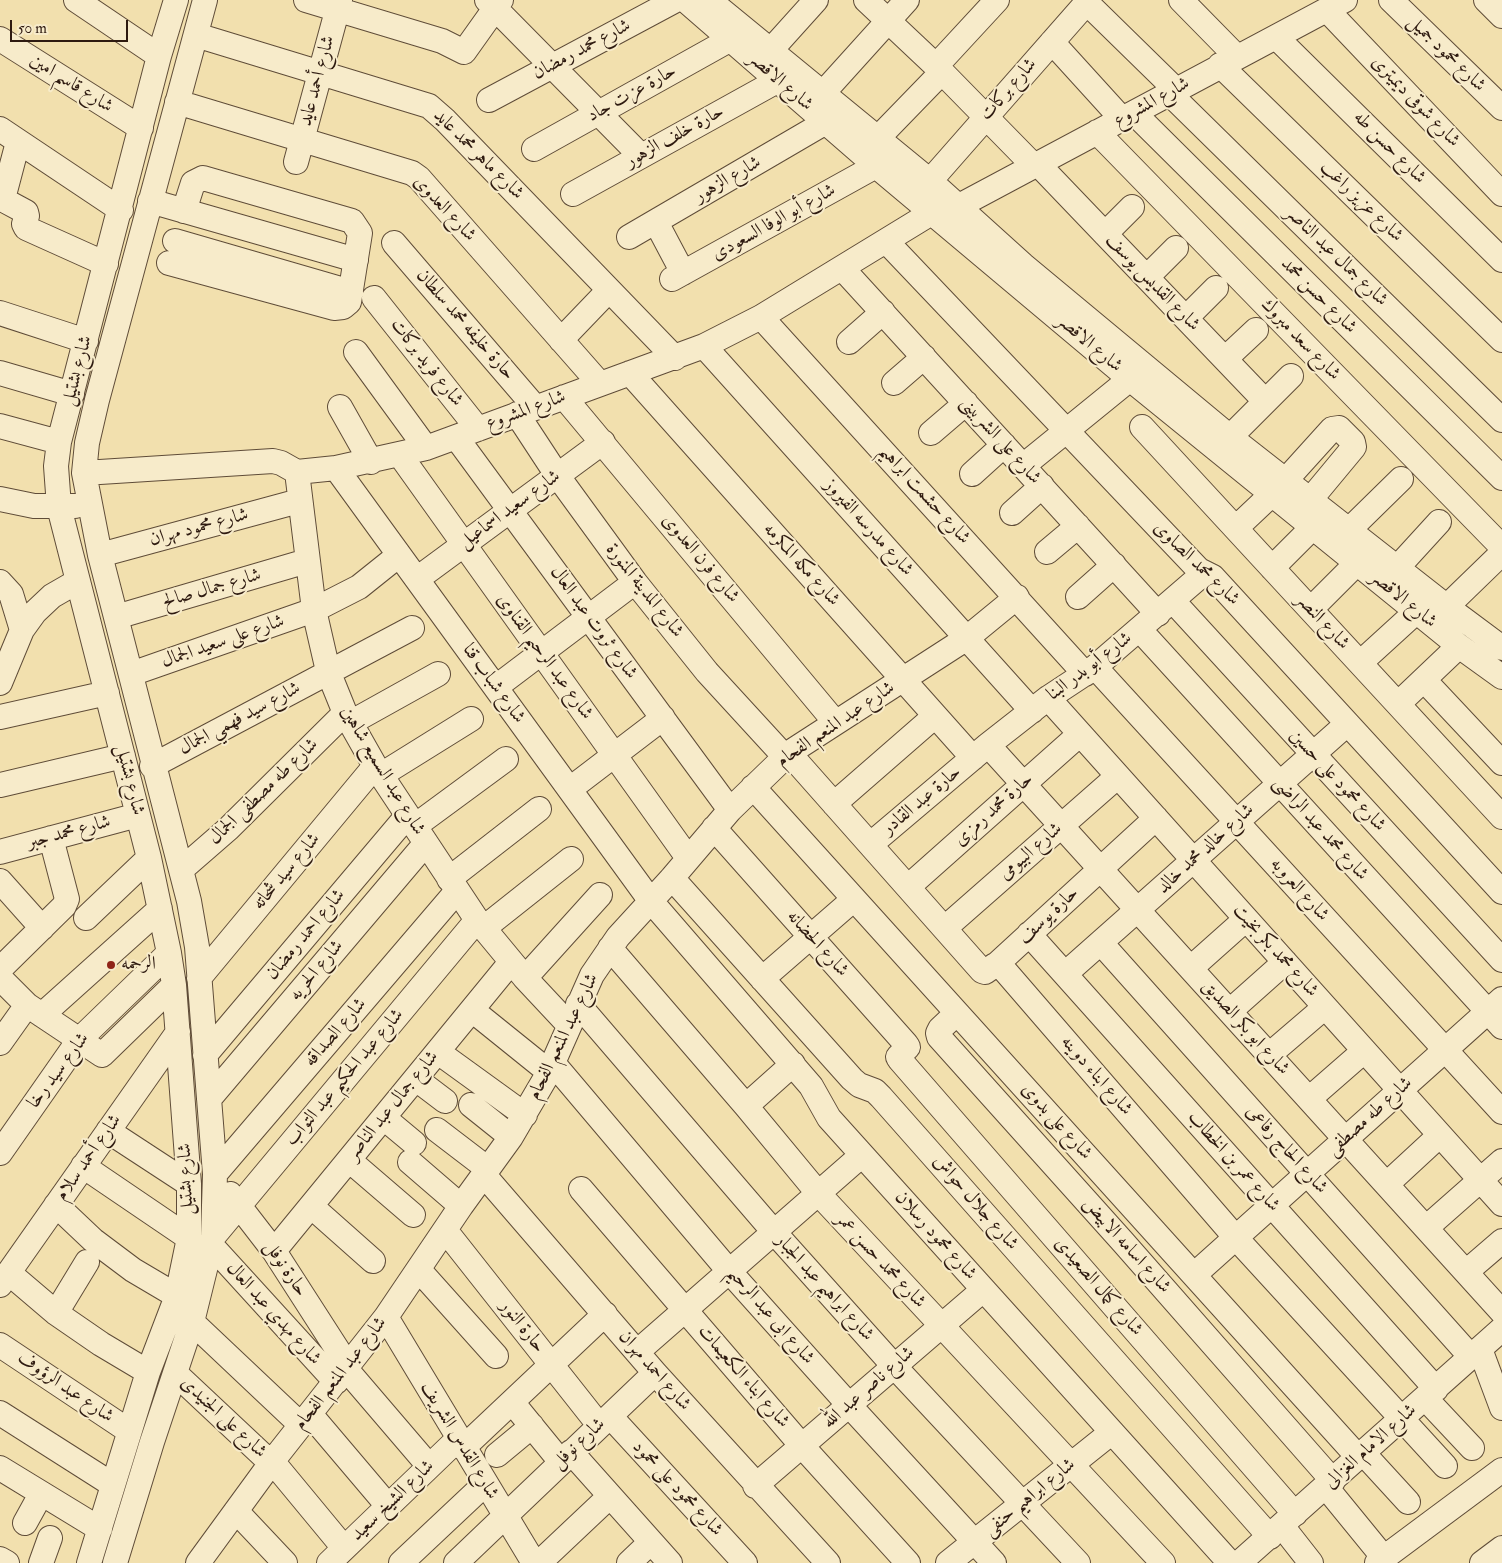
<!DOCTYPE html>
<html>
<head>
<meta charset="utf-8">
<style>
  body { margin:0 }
  #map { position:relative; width:1502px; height:1563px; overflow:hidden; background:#f2e0ae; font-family:"IM FELL Double Pica",serif }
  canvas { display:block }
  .scale { position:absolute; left:10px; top:20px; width:118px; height:22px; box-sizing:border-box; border:2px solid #2e1a10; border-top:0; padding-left:6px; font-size:15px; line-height:18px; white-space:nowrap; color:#2e1a10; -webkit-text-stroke:4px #f7ebca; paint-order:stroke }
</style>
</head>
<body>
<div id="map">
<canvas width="1502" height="1563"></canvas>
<div class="scale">50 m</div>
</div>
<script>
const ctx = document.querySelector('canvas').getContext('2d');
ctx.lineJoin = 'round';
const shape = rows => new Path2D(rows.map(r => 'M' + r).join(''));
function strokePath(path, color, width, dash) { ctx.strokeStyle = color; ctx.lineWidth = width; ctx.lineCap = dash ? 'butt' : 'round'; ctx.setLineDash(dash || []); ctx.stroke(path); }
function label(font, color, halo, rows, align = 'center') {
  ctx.font = font + ' "IM FELL Double Pica",Amiri,serif'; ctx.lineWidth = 4; ctx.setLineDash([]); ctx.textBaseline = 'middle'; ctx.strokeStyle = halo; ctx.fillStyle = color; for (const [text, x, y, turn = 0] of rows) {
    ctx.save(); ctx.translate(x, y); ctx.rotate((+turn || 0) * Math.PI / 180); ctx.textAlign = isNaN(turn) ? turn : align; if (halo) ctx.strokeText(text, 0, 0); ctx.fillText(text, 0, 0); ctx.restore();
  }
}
const minor = shape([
  [76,0,159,56],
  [306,0,442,41,464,52,501,0],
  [487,0,641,156],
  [685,0,876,166,1130,379,1459,646,1502,677],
  [709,0,930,181,1023,265,1230,437,1447,607,1502,648],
  [866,0,936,66,1034,166],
  [1181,0,1236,56],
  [1391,0,1502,108],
  [1486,0,1502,16],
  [1086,2,1176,90],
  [1327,10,1502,194],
  [196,35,429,106,445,120,675,358],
  [1276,37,1502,260],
  [0,39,141,128],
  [1052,42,1122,119],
  [771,50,816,0],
  [1220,65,1502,340],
  [936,66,997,0],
  [823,93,907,0],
  [1170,94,1502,420],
  [489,100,676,0],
  [177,102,412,173,419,178,600,384],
  [1134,113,1502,478],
  [0,129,121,210],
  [1097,132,1502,547],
  [878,138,942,72],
  [534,149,731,39],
  [296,162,340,0],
  [1038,164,1265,401],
  [930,181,1089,0],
  [573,194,777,81],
  [0,198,26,212,27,216,24,224,26,228,106,264],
  [3,199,18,142],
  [150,201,356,260],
  [959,206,1345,0],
  [656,222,683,273],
  [1105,234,1132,207],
  [629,237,826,122],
  [175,241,351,292],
  [886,241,1199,570,1213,577,1502,892],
  [394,243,535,407],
  [169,263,334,308,343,307,349,302,360,233,352,221,203,178,193,183,184,211],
  [842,268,1158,614],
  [1147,277,1176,248],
  [672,279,876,166],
  [374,298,478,429],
  [0,313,86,341],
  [761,317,1085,674],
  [1186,318,1216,288],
  [561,340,609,290],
  [849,342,883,312],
  [704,346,1032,711],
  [356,352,426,448],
  [1225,359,1256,330],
  [0,373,72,394],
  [630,373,973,758],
  [894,383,924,357],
  [564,397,835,722],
  [340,407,371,462],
  [517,414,557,475,635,582,707,672,785,757],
  [0,426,59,442],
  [1142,427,1502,817],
  [931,433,966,403],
  [456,437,730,810],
  [1230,437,1291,376],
  [400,455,688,858],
  [1023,466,1130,379],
  [336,468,650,900,811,1086,829,1118,1230,1563],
  [297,472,314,610,328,671,345,713,375,766,477,920,525,978,569,1025],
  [84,473,273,461,281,463,297,472,336,468,426,448,704,346,761,317,933,212],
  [972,474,1004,445],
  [1285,481,1332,429,1339,428,1353,442,1354,447,1310,500],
  [0,499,34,506,75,506],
  [1012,513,1042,486],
  [1236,528,1272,494],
  [1349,530,1401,479],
  [1047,552,1078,526],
  [100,555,299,501],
  [1272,568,1313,527],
  [1397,568,1439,522],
  [417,579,603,442],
  [0,582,11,594,22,630],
  [1078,597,1114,565],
  [1173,601,1502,960],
  [1311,609,1357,563],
  [116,617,307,561],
  [1435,618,1502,553],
  [1140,630,1502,1027],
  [1360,663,1417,611],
  [1095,667,1502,1112],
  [131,674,314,610,359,587,399,555],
  [1424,680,1502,763],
  [0,683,22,630,35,612,52,596,78,581],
  [496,687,635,582],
  [1048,698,1502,1204],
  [1398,704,1459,646],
  [0,717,107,693],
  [350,723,438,674],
  [988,745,1502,1312],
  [789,753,982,971,985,972,995,965,1000,965,1236,1238,1445,1466],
  [152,766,412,628],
  [381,775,471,719],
  [0,785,123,756],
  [753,787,1359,1458],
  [570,789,663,718],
  [834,804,935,716],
  [415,826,506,759],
  [714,828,906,1044,908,1047,898,1057,900,1060,1295,1514],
  [871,844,988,745,1048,698,1095,667,1204,573],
  [0,852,138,815],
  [182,869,228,829,345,713],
  [672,878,852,1079,859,1085,875,1091,881,1097,1270,1537],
  [449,879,539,809],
  [0,881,42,928],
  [908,887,1080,734],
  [86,918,149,858],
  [484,928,571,859],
  [945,928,1118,776],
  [1029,934,1436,1389],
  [1101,943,1471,1357],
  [610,948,746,1106,818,1193,1163,1563],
  [997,964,1156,818],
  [1191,968,1246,919],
  [0,969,64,906,67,899,51,838],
  [1065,974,1347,724],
  [0,978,27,1005,102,1055,174,985],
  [199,978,375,766],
  [525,978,600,895],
  [762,979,854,899],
  [578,1004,774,1232,894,1366,1078,1563],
  [472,1010,549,1072],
  [1230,1011,1285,962],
  [957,1013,940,1029,938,1033,939,1037,1123,1242,1333,1481],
  [42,1015,160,909],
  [0,1043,27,1005],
  [438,1052,525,1115],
  [205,1055,407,816],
  [1269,1055,1325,1007],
  [553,1063,729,1271,849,1405,994,1563],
  [416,1079,445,1101],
  [209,1099,426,843],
  [1309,1099,1364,1051],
  [471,1105,511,1137],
  [746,1106,793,1064],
  [384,1118,414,1143],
  [437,1130,488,1169],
  [108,1131,189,1184],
  [0,1153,79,1040,169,953],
  [349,1160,413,1215],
  [410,1162,461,1206],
  [83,1166,189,1238],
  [215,1174,457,891],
  [484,1175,655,1373,828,1563],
  [1387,1184,1440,1135],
  [581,1189,802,1446,908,1563],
  [230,1194,274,1251,348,1366],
  [56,1205,93,1240,133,1270,177,1296],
  [311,1206,373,1261],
  [1426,1228,1502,1161],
  [445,1230,599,1425],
  [213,1237,477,920],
  [211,1245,336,1382],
  [274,1251,511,962],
  [419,1270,496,1356],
  [1466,1272,1502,1241],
  [9,1273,56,1313,101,1344,148,1372],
  [1194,1275,1502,999],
  [0,1285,178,1032],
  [56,1313,87,1262],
  [386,1317,534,1563],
  [192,1322,301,1425],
  [0,1345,129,1431],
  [1480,1349,1502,1408],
  [637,1352,862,1155],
  [346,1369,429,1466],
  [175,1373,271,1463],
  [1426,1399,1472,1448],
  [512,1402,561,1462],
  [0,1413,113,1485],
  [310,1414,388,1506],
  [610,1416,745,1563],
  [463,1448,605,1314],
  [571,1452,670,1563],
  [1364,1454,1408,1502],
  [497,1455,532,1426],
  [272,1461,344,1548],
  [0,1468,100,1529],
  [755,1486,983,1290],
  [1326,1487,1384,1558],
  [236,1511,285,1563],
  [25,1523,41,1494],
  [1282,1526,1311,1563],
  [0,1559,7,1563],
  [41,1563,50,1538],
  [89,1563,148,1372,177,1296,189,1238,189,1184,174,985,169,953,149,858,59,507,56,466,59,442,159,56,176,0],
  [115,1563,152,1442,192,1322,213,1237,215,1174,197,947,189,901,100,555,84,473,87,443,97,400,205,0],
  [198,1563,271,1463,386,1317,461,1206,511,1137,549,1072,592,975,618,937,672,878,730,810,789,753,967,638,1017,597],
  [329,1563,458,1439],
  [401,1563,485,1484],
  [456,1563,655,1373],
  [539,1563,610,1496],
  [629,1563,651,1542],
  [948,1563,1112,1432],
  [1239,1563,1502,1329],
  [1377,1563,1502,1470],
  [1482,1563,1502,1548]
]);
const markers = [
  [111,965,5,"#8f2418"]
];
const streetNames = [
  ["شارع محمد رمضان",582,50,-28],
  ["شارع محمود جميل",1446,54,44],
  ["شارع أحمد عايد",318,81,-75],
  ["شارع الاقصر",780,82,41],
  ["شارع قاسم امين",71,84,32],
  ["شارع بركات",1009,90,-49],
  ["حارة عزت جاد",632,94,-29],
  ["شارع شوقى ديميترى",1415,102,46],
  ["شارع المشروع",1152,103,-29],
  ["حارة خلف الزهور",675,137,-29],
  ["شارع حسن طه",1389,148,45],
  ["شارع ماهر محمد عايد",478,155,45],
  ["شارع الزهور",728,180,-30],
  ["شارع عزيز راغب",1361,202,44],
  ["شارع العدوى",444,209,47],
  ["شارع أبو الوفا السعودى",774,223,-29],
  ["شارع جمال عبد الناصر",1336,257,44],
  ["شارع القديس يوسف",1152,283,46],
  ["شارع حسن محمد",1318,296,45],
  ["حارة خليفه محمد سلطان",465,325,49],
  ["شارع سعد مبروك",1300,340,46],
  ["شارع الاقصر",1089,344,40],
  ["شارع فريد بركات",426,363,52],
  ["شارع بشتيل",78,371,-75],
  ["شارع المشروع",526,411,-20],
  ["شارع على الشربينى",1000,441,48],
  ["شارع حشمت ابراهيم",924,495,48],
  ["شارع سعيد اسماعيل",510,510,-36],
  ["شارع محمود مهران",199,528,-15],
  ["شارع مدرسه الفيروز",868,528,48],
  ["شارع فرن العدوى",700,559,50],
  ["شارع محمد الصاوى",1196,564,44],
  ["شارع مكه المكرمه",801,565,48],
  ["شارع جمال صالح",212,589,-16],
  ["شارع المدينة المنورة",644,591,52],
  ["شارع الاقصر",1403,600,39],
  ["شارع النصر",1322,622,47],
  ["شارع ثروت عبد العال",593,623,54],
  ["شارع على سعيد الجمال",223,642,-19],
  ["شارع عبد الرحيم القناوى",544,657,54],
  ["شارع أبو بدر البنا",1090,667,-37],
  ["شارع شباب قنا",493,684,54],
  ["شارع سيد فهمي الجمال",240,719,-28],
  ["شارع عبد المنعم الفحام",836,725,-34],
  ["شارع عبد السميع شاهين",382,771,59],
  ["شارع بشتيل",129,780,76],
  ["شارع محمود على حسين",1337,781,47],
  ["شارع طه مصطفى الجمال",264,792,-44],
  ["حارة عبد القادر",922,801,-40],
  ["حارة محمد رمزى",994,810,-42],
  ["شارع محمد عبد الراضى",1320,829,48],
  ["شارع محمد جبر",69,833,-15],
  ["شارع خالد محمد خالد",1206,849,-42],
  ["شارع البيومى",1031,852,-41],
  ["شارع سيد شحاته",287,872,-50],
  ["شارع العروبه",1299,890,48],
  ["حارة يوسف",1049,916,-43],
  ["شارع احمد رمضان",306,935,-50],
  ["شارع الحضانه",817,944,48],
  ["شارع محمد بكر بخيت",1275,951,48],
  ["شارع الحريه",317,971,-50],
  ["شارع ابو بكر الصديق",1245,1028,48],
  ["شارع الصداقه",336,1033,-49],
  ["شارع عبد المنعم الفحام",564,1037,-64],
  ["شارع سيد رخا",59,1071,-53],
  ["شارع ابناء دوينه",1096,1076,49],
  ["شارع عبد الحكيم عبد التواب",345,1078,-50],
  ["شارع جمال عبد الناصر",393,1106,-51],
  ["شارع طه مصطفى",1370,1117,-42],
  ["شارع على بدوى",1056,1122,48],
  ["شارع الحاج رفاعى",1286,1150,48],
  ["شارع أحمد سلام",89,1158,-55],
  ["شارع عمر بن الخطاب",1233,1162,48],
  ["شارع بشتيل",187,1179,-92],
  ["شارع جلال حواش",975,1203,49],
  ["شارع محمود رسلان",935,1236,48],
  ["شارع اسامه الابيض",1126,1246,48],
  ["شارع محمد حسن عمر",880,1261,47],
  ["حارة نوفل",285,1269,56],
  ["شارع كمال الصعيدى",1098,1287,49],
  ["شارع ابراهيم عبد الجبار",824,1288,48],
  ["شارع مهدي عبد العال",273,1314,48],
  ["شارع ابى عبد الرحيم",770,1316,49],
  ["حارة النور",522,1327,52],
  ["شارع احمد مهران",654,1371,49],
  ["شارع عبد المنعم الفحام",341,1374,-52],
  ["شارع ابناء الكعيمات",743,1377,49],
  ["شارع عبد الرؤوف",65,1388,34],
  ["شارع ناصر عبد الله",869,1388,-41],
  ["شارع على الجنيدى",223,1418,43],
  ["شارع القدس الشريف",459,1441,59],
  ["شارع نوفل",579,1444,-43],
  ["شارع الامام الغزالى",1371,1447,-42],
  ["شارع محمود على محمود",677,1489,47],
  ["شارع ابراهيم حنفى",1030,1498,-39],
  ["شارع الشيخ سعيد",393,1501,-44]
];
const poiNames = [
  ["الرحمه",121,965]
];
strokePath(minor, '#5f4c38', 26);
strokePath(minor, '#f7ebca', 24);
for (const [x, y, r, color] of markers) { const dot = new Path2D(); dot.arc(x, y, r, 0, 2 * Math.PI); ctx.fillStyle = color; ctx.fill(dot); strokePath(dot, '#f7ebca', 2); }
label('19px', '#2e1a10', '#f7ebca', streetNames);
label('19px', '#2e1a10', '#f7ebca', poiNames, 'left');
</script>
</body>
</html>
